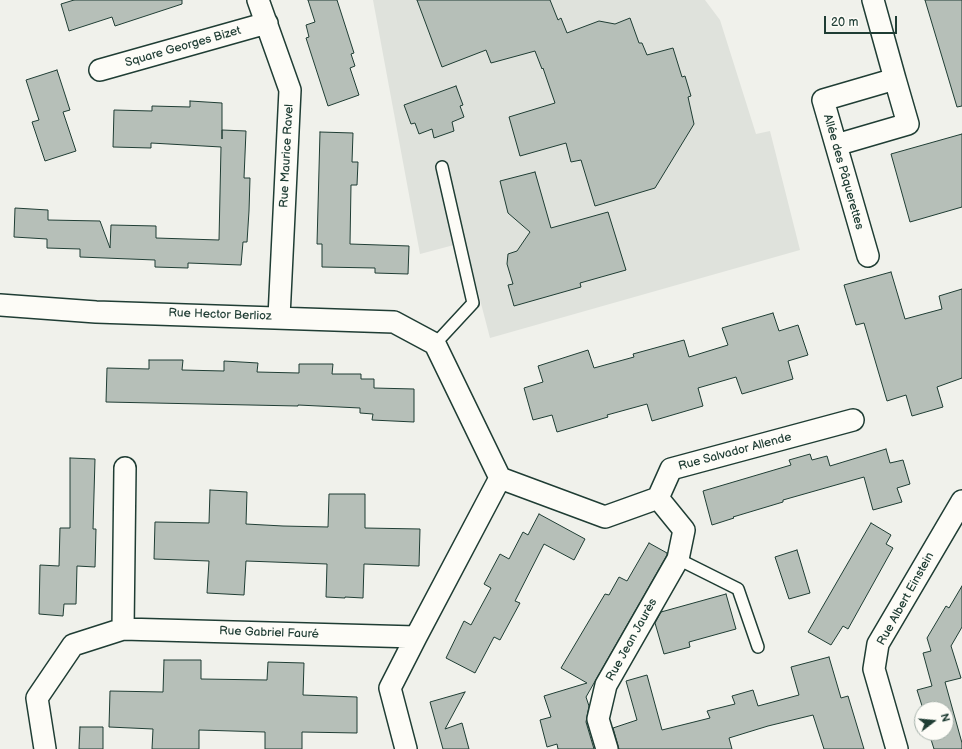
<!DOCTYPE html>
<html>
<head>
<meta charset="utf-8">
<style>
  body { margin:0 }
  #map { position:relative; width:962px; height:749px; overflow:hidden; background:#f0f1eb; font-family:"Balsamiq Sans",sans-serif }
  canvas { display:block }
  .north { position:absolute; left:914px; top:701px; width:40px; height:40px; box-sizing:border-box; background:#fdfcf7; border:1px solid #a4b0a9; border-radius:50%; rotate:74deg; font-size:11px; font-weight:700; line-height:16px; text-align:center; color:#1f3d34 }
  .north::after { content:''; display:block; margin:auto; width:14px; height:18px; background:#1f3d34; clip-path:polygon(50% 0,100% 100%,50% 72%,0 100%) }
  .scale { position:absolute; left:824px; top:16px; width:73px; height:18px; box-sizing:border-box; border:2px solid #1f3d34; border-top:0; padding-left:5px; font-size:12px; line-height:14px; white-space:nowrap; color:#1f3d34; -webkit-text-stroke:3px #fdfcf7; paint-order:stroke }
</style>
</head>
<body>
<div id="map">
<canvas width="962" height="749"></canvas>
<div class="north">N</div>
<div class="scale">20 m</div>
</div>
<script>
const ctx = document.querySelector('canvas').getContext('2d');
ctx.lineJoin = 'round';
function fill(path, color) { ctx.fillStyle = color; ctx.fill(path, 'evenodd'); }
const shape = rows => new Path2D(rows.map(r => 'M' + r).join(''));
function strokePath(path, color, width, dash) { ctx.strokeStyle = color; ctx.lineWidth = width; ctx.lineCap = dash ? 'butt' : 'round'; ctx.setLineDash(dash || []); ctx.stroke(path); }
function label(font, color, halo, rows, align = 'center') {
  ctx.font = font + ' "Balsamiq Sans",sans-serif'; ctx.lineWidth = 3.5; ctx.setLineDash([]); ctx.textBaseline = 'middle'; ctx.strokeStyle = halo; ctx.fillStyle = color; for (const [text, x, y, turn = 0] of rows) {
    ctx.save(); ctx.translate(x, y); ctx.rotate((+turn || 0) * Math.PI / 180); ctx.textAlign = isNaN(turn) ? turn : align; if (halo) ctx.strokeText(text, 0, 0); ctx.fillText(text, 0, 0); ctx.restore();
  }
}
const built = shape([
  [373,0,705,0,720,20,756,134,770,131,800,250,490,338,465,242,420,254]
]);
const building = shape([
  [74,0,182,0,182,4,115,26,112,17,69,31,61,4,74,0],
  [308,0,337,0,354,53,351,54,355,66,350,68,359,95,328,106,306,38,309,37,306,25,315,22,308,0],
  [417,0,550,0,558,20,561,18,567,33,599,21,615,24,630,18,639,43,642,43,647,55,673,48,682,77,685,76,691,96,688,97,694,124,655,188,595,206,581,160,571,162,566,143,520,156,509,117,555,103,543,68,542,69,535,51,491,63,486,50,442,67,417,0],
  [925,0,962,0,962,106,957,107,925,0],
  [57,70,70,110,63,112,76,151,45,161,32,122,39,120,26,80,57,70],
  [456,86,463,105,460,106,464,117,452,122,454,131,434,138,432,129,419,134,415,123,411,124,404,105,456,86],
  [190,101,222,103,222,139,222,130,246,131,244,178,250,178,249,211,247,242,243,242,241,265,188,263,188,268,155,267,155,260,80,257,80,249,47,248,47,239,14,237,15,208,48,210,48,220,100,221,110,248,111,225,156,226,156,238,219,240,221,147,151,143,151,148,113,147,114,110,152,111,152,106,190,107,190,101],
  [320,132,353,133,352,162,358,162,357,185,351,185,350,244,409,246,408,274,375,273,375,268,322,267,322,244,317,244,320,132],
  [962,134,962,207,910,222,891,154,962,134],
  [535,172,551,228,608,212,626,270,580,283,581,287,514,306,508,285,513,284,507,264,508,254,517,251,530,232,508,213,500,181,535,172],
  [891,272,905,319,942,309,939,296,962,289,962,378,937,387,943,407,912,416,906,395,887,401,864,323,856,325,844,285,891,272],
  [773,313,779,331,798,325,808,355,788,361,793,379,742,394,736,377,698,388,703,406,652,421,647,404,607,415,608,417,557,432,552,415,533,420,524,388,543,382,538,366,588,350,594,368,634,357,633,354,684,340,689,357,728,345,722,328,773,313],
  [149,360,183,360,182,370,224,371,224,361,258,363,257,372,299,373,299,364,333,364,332,374,361,374,361,379,374,379,374,388,414,389,414,422,372,420,373,414,360,413,360,408,298,405,298,406,106,402,107,368,149,369,149,360],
  [886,449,890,463,903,460,910,484,897,488,902,502,873,510,864,477,783,500,783,502,733,517,734,518,712,525,703,491,791,465,789,460,810,454,812,460,827,456,830,466,886,449],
  [70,458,95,459,93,529,96,529,95,567,77,566,76,604,64,604,63,616,39,614,40,565,59,566,60,528,70,528,70,458],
  [210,490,247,492,246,524,283,526,328,527,329,494,365,494,365,528,420,529,419,566,364,564,363,598,345,597,345,598,326,597,327,564,246,561,244,595,207,593,209,561,154,559,155,522,209,523,210,490],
  [539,514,585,539,574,560,544,544,515,601,520,603,500,640,494,637,475,673,446,658,464,621,471,625,491,588,484,584,500,554,509,559,523,532,528,535,539,514],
  [871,523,891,535,886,544,893,548,848,629,843,626,831,645,808,632,871,523],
  [649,543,667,553,667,555,586,697,589,706,586,722,594,749,558,749,557,744,547,747,540,720,551,717,544,696,587,683,561,668,605,594,609,595,619,577,627,581,649,543],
  [797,550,810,593,789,599,775,557,797,550],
  [962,586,962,627,951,646,961,678,945,682,962,743,962,749,934,749,929,733,946,733,946,709,923,709,917,690,932,686,923,653,931,651,927,638,946,606,949,608,962,586],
  [726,594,736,629,689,642,690,647,664,654,655,623,661,612,726,594],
  [829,657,841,698,848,696,864,749,824,749,813,715,768,726,729,738,732,749,619,749,613,728,637,720,626,681,647,675,662,730,710,718,707,711,735,704,732,696,753,690,758,706,799,695,791,667,829,657],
  [164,660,201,660,201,679,267,680,268,662,304,663,303,695,357,697,357,733,302,732,302,749,265,749,265,732,199,730,199,749,152,749,153,729,109,727,110,691,163,692,164,660],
  [465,692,445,729,462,723,469,749,443,749,430,702,465,692],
  [80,727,103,727,103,749,79,749,80,727]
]);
const service = shape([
  [435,344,473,303,442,167],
  [678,559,738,589,758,647]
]);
const minor = shape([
  [258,0,290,90,279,317],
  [100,70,267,23],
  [836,145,908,124,895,79],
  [868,256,823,100,895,79,873,0],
  [0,305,96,312,394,322,435,344,500,478],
  [500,478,605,517,658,498,671,469,853,420],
  [123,629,125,468],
  [45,749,37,698,73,645,123,629,416,637],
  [406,749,390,688,416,637,500,478],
  [607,749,598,719,606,685,678,559,684,530,658,498],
  [897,749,874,669,878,644,962,501]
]);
const streetNames = [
  ["Square Georges Bizet",183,47,-16],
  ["Rue Maurice Ravel",287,156,-87],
  ["Allée des Pâquerettes",843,172,74],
  ["Rue Hector Berlioz",220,315,2],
  ["Rue Salvador Allende",735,452,-15],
  ["Rue Albert Einstein",906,599,-61],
  ["Rue Gabriel Fauré",269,633,2],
  ["Rue Jean Jaurès",632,640,-61]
];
fill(built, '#dfe2dc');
fill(building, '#b6bfb8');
strokePath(building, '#1f3d34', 1);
strokePath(service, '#1f3d34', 14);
strokePath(minor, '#1f3d34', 24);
strokePath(service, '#fdfcf7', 11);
strokePath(minor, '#fdfcf7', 21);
label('12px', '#1f3d34', '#fdfcf7', streetNames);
</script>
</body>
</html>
